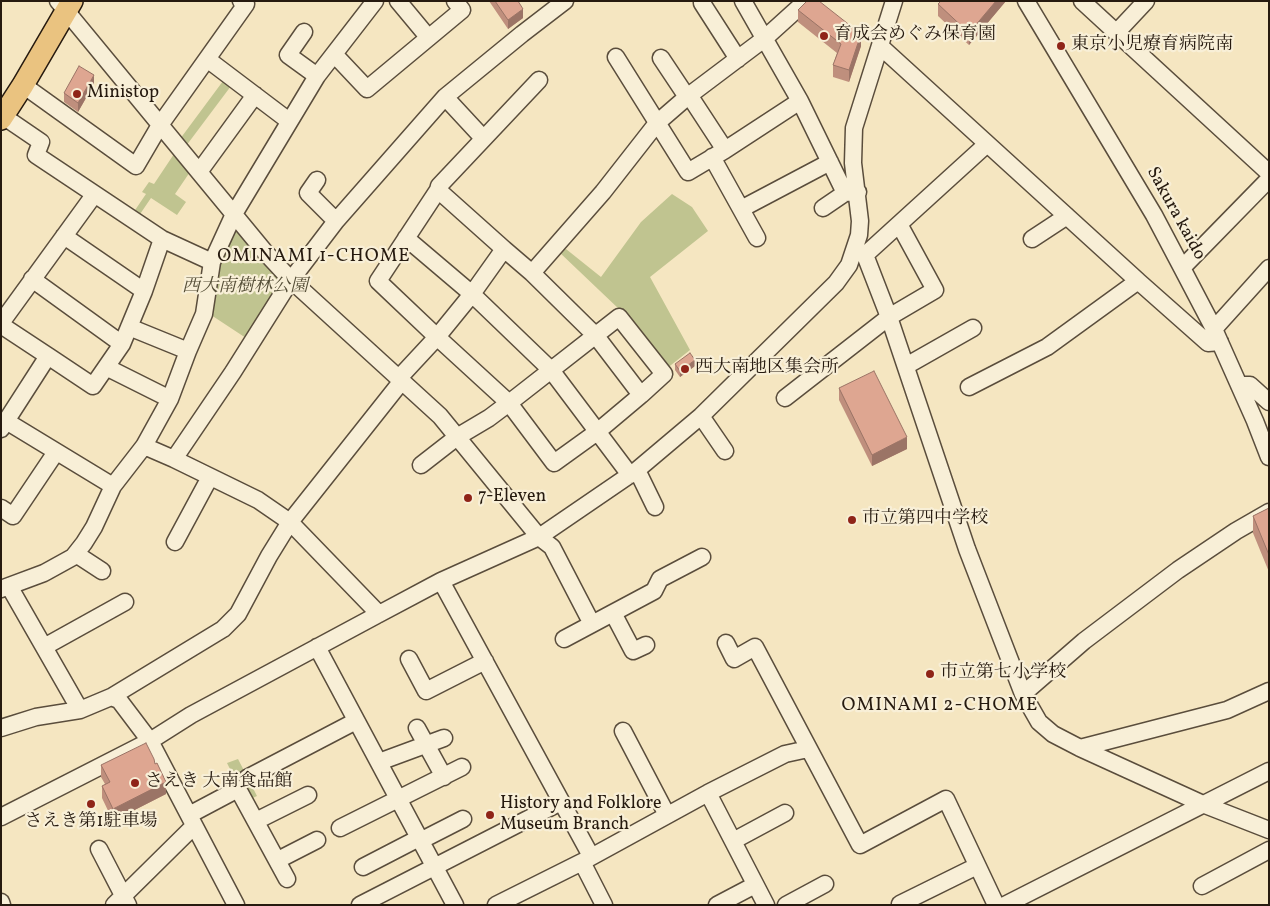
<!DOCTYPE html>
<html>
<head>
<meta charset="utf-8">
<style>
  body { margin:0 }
  #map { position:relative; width:1270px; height:906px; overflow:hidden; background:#f5e6c1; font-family:Vollkorn,serif }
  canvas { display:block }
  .frame { position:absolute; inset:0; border:2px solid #261a0f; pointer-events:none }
</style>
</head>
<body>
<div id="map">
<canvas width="1270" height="906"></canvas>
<div class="frame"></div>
</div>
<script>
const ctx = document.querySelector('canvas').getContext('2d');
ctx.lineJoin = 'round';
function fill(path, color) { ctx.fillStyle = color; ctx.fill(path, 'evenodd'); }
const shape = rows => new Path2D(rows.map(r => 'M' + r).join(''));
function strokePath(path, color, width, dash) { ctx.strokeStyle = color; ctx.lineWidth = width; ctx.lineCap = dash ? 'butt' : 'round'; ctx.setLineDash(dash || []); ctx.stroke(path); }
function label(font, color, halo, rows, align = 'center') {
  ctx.font = font + ' Vollkorn,"Noto Serif JP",serif'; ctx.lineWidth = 4.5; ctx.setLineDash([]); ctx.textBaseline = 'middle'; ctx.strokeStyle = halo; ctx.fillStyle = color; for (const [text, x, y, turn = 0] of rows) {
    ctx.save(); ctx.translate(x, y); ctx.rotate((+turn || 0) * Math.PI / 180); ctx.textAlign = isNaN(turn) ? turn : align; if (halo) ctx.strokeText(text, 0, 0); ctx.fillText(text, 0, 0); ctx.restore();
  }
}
const green = shape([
  [226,77,234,82,186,146,180,139],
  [176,151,192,169,175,194,186,202,177,215,151,198,136,220,131,216,146,194,142,192,149,182,154,184],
  [672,194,692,207,708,231,650,277,690,350,666,369,620,310,558,251,566,249,601,277,641,222],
  [231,224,284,285,249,340,208,313,215,277],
  [238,759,257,796,246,801,227,763]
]);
const minor = shape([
  [58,1,265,252,291,280,440,416,539,537,552,547,592,624],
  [398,1,428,37],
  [743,1,800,101,845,193,858,192],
  [1026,1,1154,215,1182,268,1214,329,1255,421,1269,457],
  [1082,1,1269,173],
  [702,3,738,59],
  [304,32,288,55,317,76],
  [1116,33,1146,1],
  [880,46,1138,281,1047,347,969,387],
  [334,54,367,89,462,10,455,1],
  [616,57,688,172,725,150,689,95],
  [661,58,687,97],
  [207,59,289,121],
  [23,85,136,166,160,125,246,4,241,1],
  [445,97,483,138],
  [3,116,41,142,36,155,162,239,212,262],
  [725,150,800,101],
  [712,157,757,238],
  [199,172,255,95],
  [317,180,308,193,336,221],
  [438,190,504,249],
  [823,208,845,193],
  [741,209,830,162],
  [64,236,144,291],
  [406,238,472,294,551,370,630,475],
  [1032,239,1067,216],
  [855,249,865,255,889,317,967,549,1023,694,1039,722,1053,734,1080,748,1205,805,1269,830],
  [865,255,987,144],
  [1182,268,1269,179],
  [532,273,603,192,657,123,687,97,764,39,806,1],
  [32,279,122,344],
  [1138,281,1208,343,1220,342],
  [1,323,94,195],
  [1,325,48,356],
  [129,327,188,351],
  [1214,329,1269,268],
  [906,366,973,328],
  [106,367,170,399],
  [398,379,437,337,472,294,504,249,532,273,596,336,641,395,597,432,554,463,509,403,437,337,378,281,438,190,439,186,539,80],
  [1239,385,1250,385,1269,402],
  [785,398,889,317,935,290,899,224],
  [701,416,725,451],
  [6,421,113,486],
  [1,429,48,356,93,386,122,344,144,291,162,239],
  [144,446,174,459,258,500,290,522,379,614],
  [174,459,233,372,291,280,336,221,445,97,522,34,565,1],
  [421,465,457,437,489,418,509,403,619,317,664,374,641,395],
  [637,470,655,507],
  [1,508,13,516,56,452],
  [175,542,210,477],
  [76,554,102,571],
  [441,581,591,856],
  [9,586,80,710],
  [1,589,44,573,73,557,84,543,94,527,113,486,144,446,170,399,188,351,204,314,212,262,234,214,317,76,375,1],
  [613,613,633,651,646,645],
  [564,639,654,591,660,579,702,557],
  [726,643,734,659,755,647,860,845,946,799,996,905],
  [44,647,125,602],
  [317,647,455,905],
  [409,659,426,691,485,661],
  [1023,694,1084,641,1178,570,1236,531,1269,512],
  [111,697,223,629,238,614,269,556,290,522,401,382],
  [1,728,36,717,80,710,111,697,119,700,150,741,236,905],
  [417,728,444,777],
  [623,731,667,815],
  [1080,748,1227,710,1269,691],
  [379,762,444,738],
  [247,778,356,721],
  [708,793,766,905],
  [189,815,238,789,287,879],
  [1,817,150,741,191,715,379,614,441,581,539,537,637,470,701,416,836,283,849,265,859,235,860,221,853,163,854,128,894,1],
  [256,821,308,795],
  [340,828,462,767],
  [420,841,463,819],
  [733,841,785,813],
  [99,849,128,905],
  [278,860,317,840],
  [582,862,604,905],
  [363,867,419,838],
  [1202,886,1269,850],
  [1,902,2,905],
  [900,904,977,866],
  [114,905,194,826],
  [360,905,561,802],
  [496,905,582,862,708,793,785,754,808,749],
  [717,905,755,885],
  [786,905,825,884],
  [1005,905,1269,771]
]);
const major = shape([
  [1,119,23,85,72,1]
]);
const wall = shape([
  [489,1,518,1,523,18,508,29],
  [941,1,1006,1,969,45,938,16,938,4],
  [798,10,861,46,849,82,833,77,833,65,837,53,798,22],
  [94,84,78,112,64,102,64,93],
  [675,364,695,366,680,377,675,370],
  [839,388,907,449,872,466,839,400],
  [1269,508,1269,572,1253,533,1253,516],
  [155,764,166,794,113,821,102,798,102,786,105,784,101,777,101,765]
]);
const shadedWall = shape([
  [996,1,1006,1,969,45,969,33],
  [523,9,523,18,508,29,508,20],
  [861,34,861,46,849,82,849,70],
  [94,75,94,84,78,112,78,103],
  [695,360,695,366,680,377,680,371],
  [907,437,907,449,872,466,872,455],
  [166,782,166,794,113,821,113,809]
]);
const building = shape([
  [495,1,518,1,523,9,508,20,495,1],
  [807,1,819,1,861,34,849,70,833,65,841,44,798,10,807,1],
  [941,1,996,1,969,33,938,4,941,1],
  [79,66,94,75,78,103,64,93,79,66],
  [690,353,695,360,680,371,675,364,690,353],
  [874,371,907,437,872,455,839,388,874,371],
  [1269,508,1269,555,1253,516,1269,508],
  [146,743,154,759,155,764,157,763,166,782,113,809,102,786,110,782,101,765,146,743]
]);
const markers = [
  [824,36,5,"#8f2418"],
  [1061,46,5,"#8f2418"],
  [77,94,5,"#8f2418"],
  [685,369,5,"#8f2418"],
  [468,498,5,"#8f2418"],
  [852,520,5,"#8f2418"],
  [930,674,5,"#8f2418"],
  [135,783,5,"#8f2418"],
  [91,804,5,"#8f2418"],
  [490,815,5,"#8f2418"]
];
const poiNames = [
  ["育成会めぐみ保育園",834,36],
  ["東京小児療育病院南",1071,46],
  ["Ministop",87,94],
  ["西大南地区集会所",695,369],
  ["7-Eleven",478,498],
  ["市立第四中学校",862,520],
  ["市立第七小学校",940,674],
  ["さえき 大南食品館",145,783],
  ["History and Folklore",500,805],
  ["Museum Branch",500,826],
  ["さえき第1駐車場",91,823,"center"]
];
const streetNames = [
  ["Sakura kaido",1175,214,61]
];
const parkNames = [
  ["西大南樹林公園",245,288]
];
const neighbourhoodNames = [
  ["OMINAMI 1-CHOME",314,258],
  ["OMINAMI 2-CHOME",940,707]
];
fill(green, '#c0c490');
strokePath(minor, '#5a4d3c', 19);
strokePath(major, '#261a0f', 24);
strokePath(minor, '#f8efd7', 16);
strokePath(major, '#eac380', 21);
fill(wall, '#bf8f7d');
fill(shadedWall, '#9b7466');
fill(building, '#dea691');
strokePath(building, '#9b7466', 1);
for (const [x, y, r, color] of markers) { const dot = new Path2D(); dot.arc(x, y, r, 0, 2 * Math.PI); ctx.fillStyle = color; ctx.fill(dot); strokePath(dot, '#f8efd7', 2); }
label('18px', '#261a0f', '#f8efd7', poiNames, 'left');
label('18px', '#261a0f', '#f8efd7', streetNames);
label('italic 18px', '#544d36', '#f8efd7', parkNames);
ctx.letterSpacing = '1px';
label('19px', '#261a0f', '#f8efd7', neighbourhoodNames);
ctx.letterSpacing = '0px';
</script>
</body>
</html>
